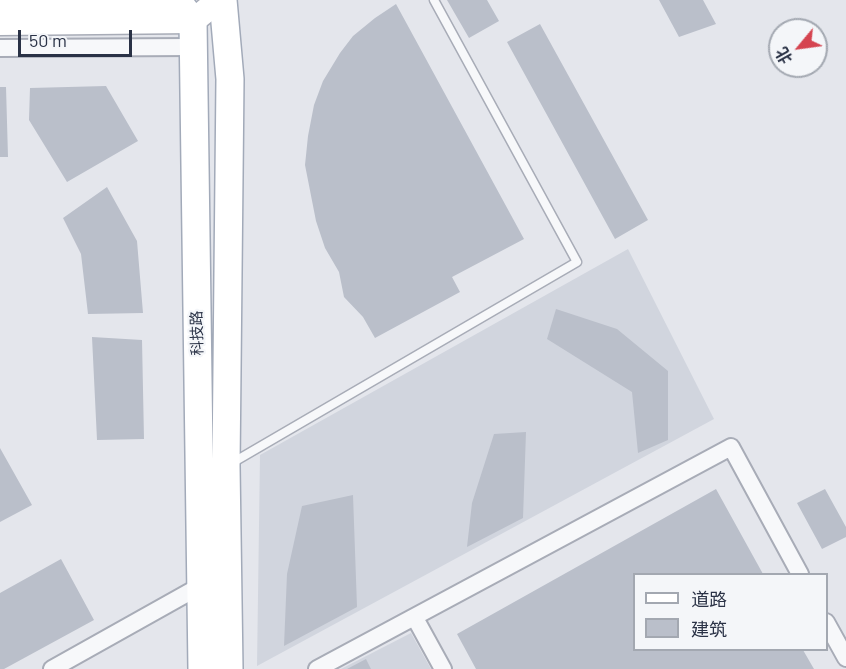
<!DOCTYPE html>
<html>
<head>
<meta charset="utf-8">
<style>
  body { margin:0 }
  #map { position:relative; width:846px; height:669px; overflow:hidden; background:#e4e6ec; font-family:Barlow,"Noto Sans SC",sans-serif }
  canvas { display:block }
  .legend { position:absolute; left:633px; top:573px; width:195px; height:78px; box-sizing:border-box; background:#f4f6f9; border:2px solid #a3a8b1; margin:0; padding:8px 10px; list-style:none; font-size:18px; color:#2a3246 }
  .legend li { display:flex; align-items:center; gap:12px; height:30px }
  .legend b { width:30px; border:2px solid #a3a8b1 }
  .north { position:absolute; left:768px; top:18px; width:60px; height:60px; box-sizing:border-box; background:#f4f6f9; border:2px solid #a3a8b1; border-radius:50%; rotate:241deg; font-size:16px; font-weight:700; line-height:24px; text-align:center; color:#2a3246 }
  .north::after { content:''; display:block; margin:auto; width:21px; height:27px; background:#d54450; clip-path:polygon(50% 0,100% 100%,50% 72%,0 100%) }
  .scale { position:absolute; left:18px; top:30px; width:114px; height:27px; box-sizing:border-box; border:3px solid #2a3246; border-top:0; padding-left:8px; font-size:18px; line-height:21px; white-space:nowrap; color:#2a3246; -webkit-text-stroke:4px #f4f6f9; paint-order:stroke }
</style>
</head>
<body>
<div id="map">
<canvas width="846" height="669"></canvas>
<ul class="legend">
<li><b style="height:8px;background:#fff"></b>道路</li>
<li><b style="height:16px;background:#babfca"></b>建筑</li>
</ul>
<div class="north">北</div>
<div class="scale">50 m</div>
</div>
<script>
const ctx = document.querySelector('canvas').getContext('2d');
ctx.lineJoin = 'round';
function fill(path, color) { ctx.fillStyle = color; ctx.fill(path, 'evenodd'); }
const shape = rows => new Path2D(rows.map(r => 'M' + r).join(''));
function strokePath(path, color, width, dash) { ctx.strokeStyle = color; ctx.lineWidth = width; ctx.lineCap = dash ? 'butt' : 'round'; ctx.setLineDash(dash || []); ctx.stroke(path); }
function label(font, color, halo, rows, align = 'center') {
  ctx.font = font + ' Barlow,"Noto Sans SC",sans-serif'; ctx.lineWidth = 4.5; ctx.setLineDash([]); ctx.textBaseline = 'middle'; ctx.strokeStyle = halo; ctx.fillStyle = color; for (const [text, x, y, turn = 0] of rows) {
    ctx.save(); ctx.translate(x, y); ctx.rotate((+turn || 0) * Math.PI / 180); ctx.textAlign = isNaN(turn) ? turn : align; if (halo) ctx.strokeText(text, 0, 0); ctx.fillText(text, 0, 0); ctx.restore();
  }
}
const built = shape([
  [628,249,714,419,257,666,260,455],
  [411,633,431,669,341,669]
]);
const building = shape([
  [447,0,487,0,499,21,469,38],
  [659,0,703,0,716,24,679,37],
  [396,4,524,239,452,277,460,292,375,338,363,317,344,297,339,272,325,248,316,221,305,165,308,136,314,105,323,81,340,53,353,36,375,18],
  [540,24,648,220,615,239,507,42],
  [106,86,138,141,67,182,29,120,30,88],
  [0,87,6,87,8,157,0,157],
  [107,187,137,241,143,313,88,314,81,254,63,218],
  [556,309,617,329,668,371,668,440,638,453,632,392,547,339],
  [92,337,142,340,144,439,97,440],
  [526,432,523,518,467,547,472,503,494,434],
  [0,448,32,505,0,522],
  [716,489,763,574,634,574,634,650,803,650,814,669,476,669,457,634],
  [825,489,846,527,846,537,822,549,797,503],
  [353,495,357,607,284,646,287,574,302,506],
  [61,559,94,620,4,669,0,669,0,593],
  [366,659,371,669,347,669]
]);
const service = shape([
  [232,463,577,262,434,0]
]);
const minor = shape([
  [0,48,193,47],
  [415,618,443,669],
  [826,622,846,658],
  [52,669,202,585],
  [317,669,731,447,800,574]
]);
const secondary = shape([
  [0,6,180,4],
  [0,23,193,21,219,0]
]);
const primary = shape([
  [180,0,180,4,193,21,202,669],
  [223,0,230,79,226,466,229,669]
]);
const streetNames = [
  ["科技路",197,333,-91]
];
fill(built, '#d1d5de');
fill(building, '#babfca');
strokePath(service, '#a8acb7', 11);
strokePath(minor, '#a8acb7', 20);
strokePath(secondary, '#a8acb7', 27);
strokePath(primary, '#a2aab9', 30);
strokePath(service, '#f7f8fa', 8);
strokePath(minor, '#f7f8fa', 16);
strokePath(secondary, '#fff', 24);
strokePath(primary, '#fff', 27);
label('15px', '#2a3246', '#f4f6f9', streetNames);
</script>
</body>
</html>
